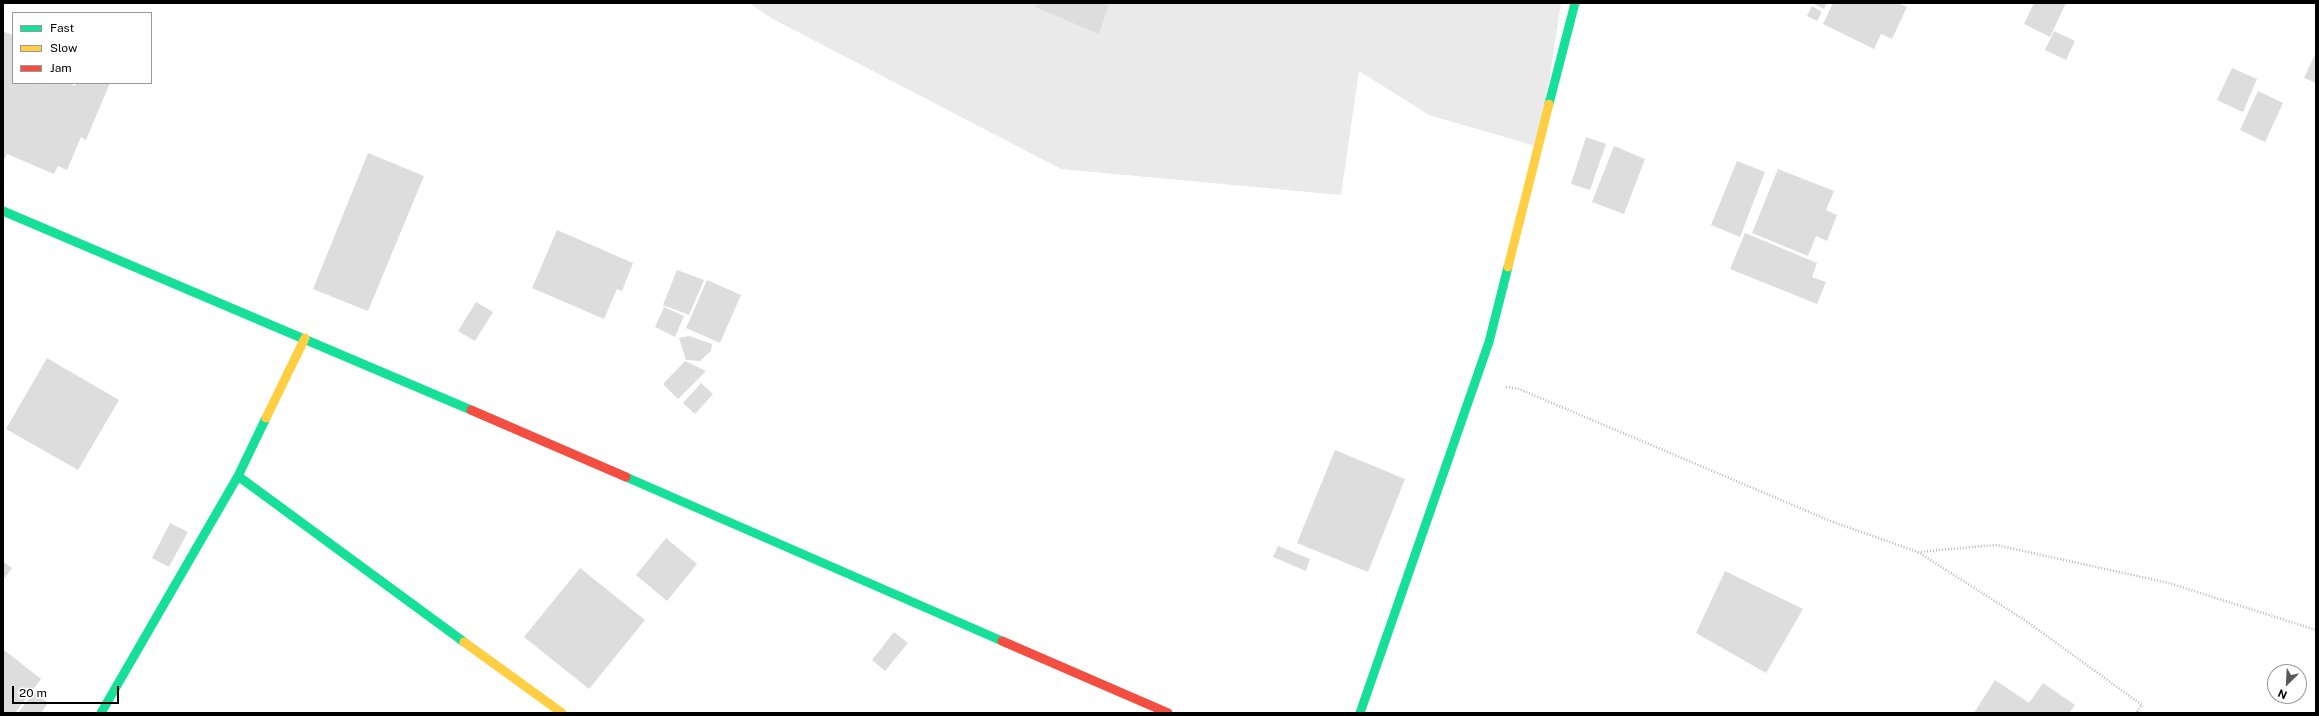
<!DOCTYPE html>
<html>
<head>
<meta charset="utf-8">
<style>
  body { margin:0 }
  #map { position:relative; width:2319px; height:716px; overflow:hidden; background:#fff; font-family:"Public Sans",sans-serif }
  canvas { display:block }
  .frame { position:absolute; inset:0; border:4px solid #000; pointer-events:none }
  .legend { position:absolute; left:12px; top:12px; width:140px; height:72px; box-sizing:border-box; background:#fff; border:1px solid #999; margin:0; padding:5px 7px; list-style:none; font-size:12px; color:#000 }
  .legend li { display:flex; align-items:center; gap:8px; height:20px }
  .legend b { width:20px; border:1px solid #999 }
  .north { position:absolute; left:2267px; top:664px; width:40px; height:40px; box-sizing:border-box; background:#fff; border:1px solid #999; border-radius:50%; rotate:204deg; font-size:11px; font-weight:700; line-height:16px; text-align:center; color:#000 }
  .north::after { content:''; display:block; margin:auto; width:14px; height:18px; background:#595959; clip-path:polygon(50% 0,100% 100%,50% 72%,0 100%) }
  .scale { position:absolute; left:12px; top:686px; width:107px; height:18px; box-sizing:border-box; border:2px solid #000; border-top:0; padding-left:5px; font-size:12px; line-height:14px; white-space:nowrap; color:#000; -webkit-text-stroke:3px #fff; paint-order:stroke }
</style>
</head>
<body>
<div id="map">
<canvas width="2319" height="716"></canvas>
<div class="frame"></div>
<ul class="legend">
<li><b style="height:5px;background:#16e098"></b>Fast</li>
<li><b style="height:5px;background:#ffcf43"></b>Slow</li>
<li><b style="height:5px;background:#f24e42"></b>Jam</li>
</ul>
<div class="north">N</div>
<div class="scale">20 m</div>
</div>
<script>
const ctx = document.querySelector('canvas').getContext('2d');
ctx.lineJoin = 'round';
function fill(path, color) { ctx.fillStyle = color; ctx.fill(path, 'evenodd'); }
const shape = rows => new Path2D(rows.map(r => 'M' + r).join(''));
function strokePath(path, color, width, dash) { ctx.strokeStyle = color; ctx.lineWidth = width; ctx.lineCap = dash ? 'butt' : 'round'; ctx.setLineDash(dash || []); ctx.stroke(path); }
const green = shape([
  [749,3,1561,3,1539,147,1429,115,1359,71,1341,195,1061,169,773,19]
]);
const building = shape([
  [1037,3,1109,3,1099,34,1035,7],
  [1812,3,1827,3,1824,9],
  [1833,3,1898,3,1907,7,1892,39,1881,34,1874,49,1823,24],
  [2034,3,2066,3,2050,37,2024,24],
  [1812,6,1822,12,1817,21,1807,16],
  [3,31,13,35,13,83,69,83,75,86,77,83,110,83,86,140,81,137,67,170,58,166,54,174,7,154,3,162],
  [2054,31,2075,41,2066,60,2045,50],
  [2316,52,2316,83,2304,78],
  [2232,68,2257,79,2243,112,2217,100],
  [2258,91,2283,103,2265,142,2240,130],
  [1586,137,1606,144,1590,190,1571,184],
  [1614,146,1645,159,1624,214,1592,202],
  [368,153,424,176,368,311,313,289],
  [1737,161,1765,172,1740,237,1711,225],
  [1778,169,1834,191,1826,210,1837,215,1827,241,1816,236,1808,256,1752,233],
  [557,230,633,263,622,291,617,289,604,319,532,288],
  [1745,233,1817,263,1812,277,1826,282,1817,304,1730,269],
  [677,270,704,280,689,315,663,305],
  [707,280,741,295,720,343,686,328],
  [476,302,493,312,475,341,458,331],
  [664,307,684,316,675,337,655,327],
  [689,336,712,344,711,351,700,361,686,360,679,338],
  [47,358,119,400,78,470,6,429],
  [685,361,706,371,678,399,663,384],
  [701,383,713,394,695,414,683,403],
  [1335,450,1405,479,1368,572,1297,543],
  [170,523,188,532,169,567,152,558],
  [666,538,697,564,667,601,636,575],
  [1278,546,1310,559,1306,571,1273,557],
  [3,561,12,568,3,580],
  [580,568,645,620,589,689,524,637],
  [1725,571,1803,609,1766,673,1696,633],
  [894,632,908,643,885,671,872,660],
  [3,649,41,679,15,713,3,713],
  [1995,680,2029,703,2043,683,2075,705,2069,713,1974,713],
  [34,692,48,703,41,713,18,713]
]);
const path = shape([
  [1506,387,1519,389,1833,522,1918,552,2026,621,2142,705,2136,713],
  [1918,552,1996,545,2169,583,2316,630]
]);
const fast = shape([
  [1549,104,1575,3],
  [3,211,471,410],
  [238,476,464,642],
  [626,477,1002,641],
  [101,713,238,476,266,418],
  [1360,713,1489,342,1508,267]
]);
const slow = shape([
  [1508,267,1549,104],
  [266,418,305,338],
  [464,642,562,713]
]);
const jam = shape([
  [471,410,626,477],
  [1002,641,1168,713]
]);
fill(green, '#eaeaea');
fill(building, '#ddd');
strokePath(path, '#b8b8b8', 2.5, [1, 2]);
strokePath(fast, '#16e098', 9);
strokePath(slow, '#ffcf43', 9);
strokePath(jam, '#f24e42', 9);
</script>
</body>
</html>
